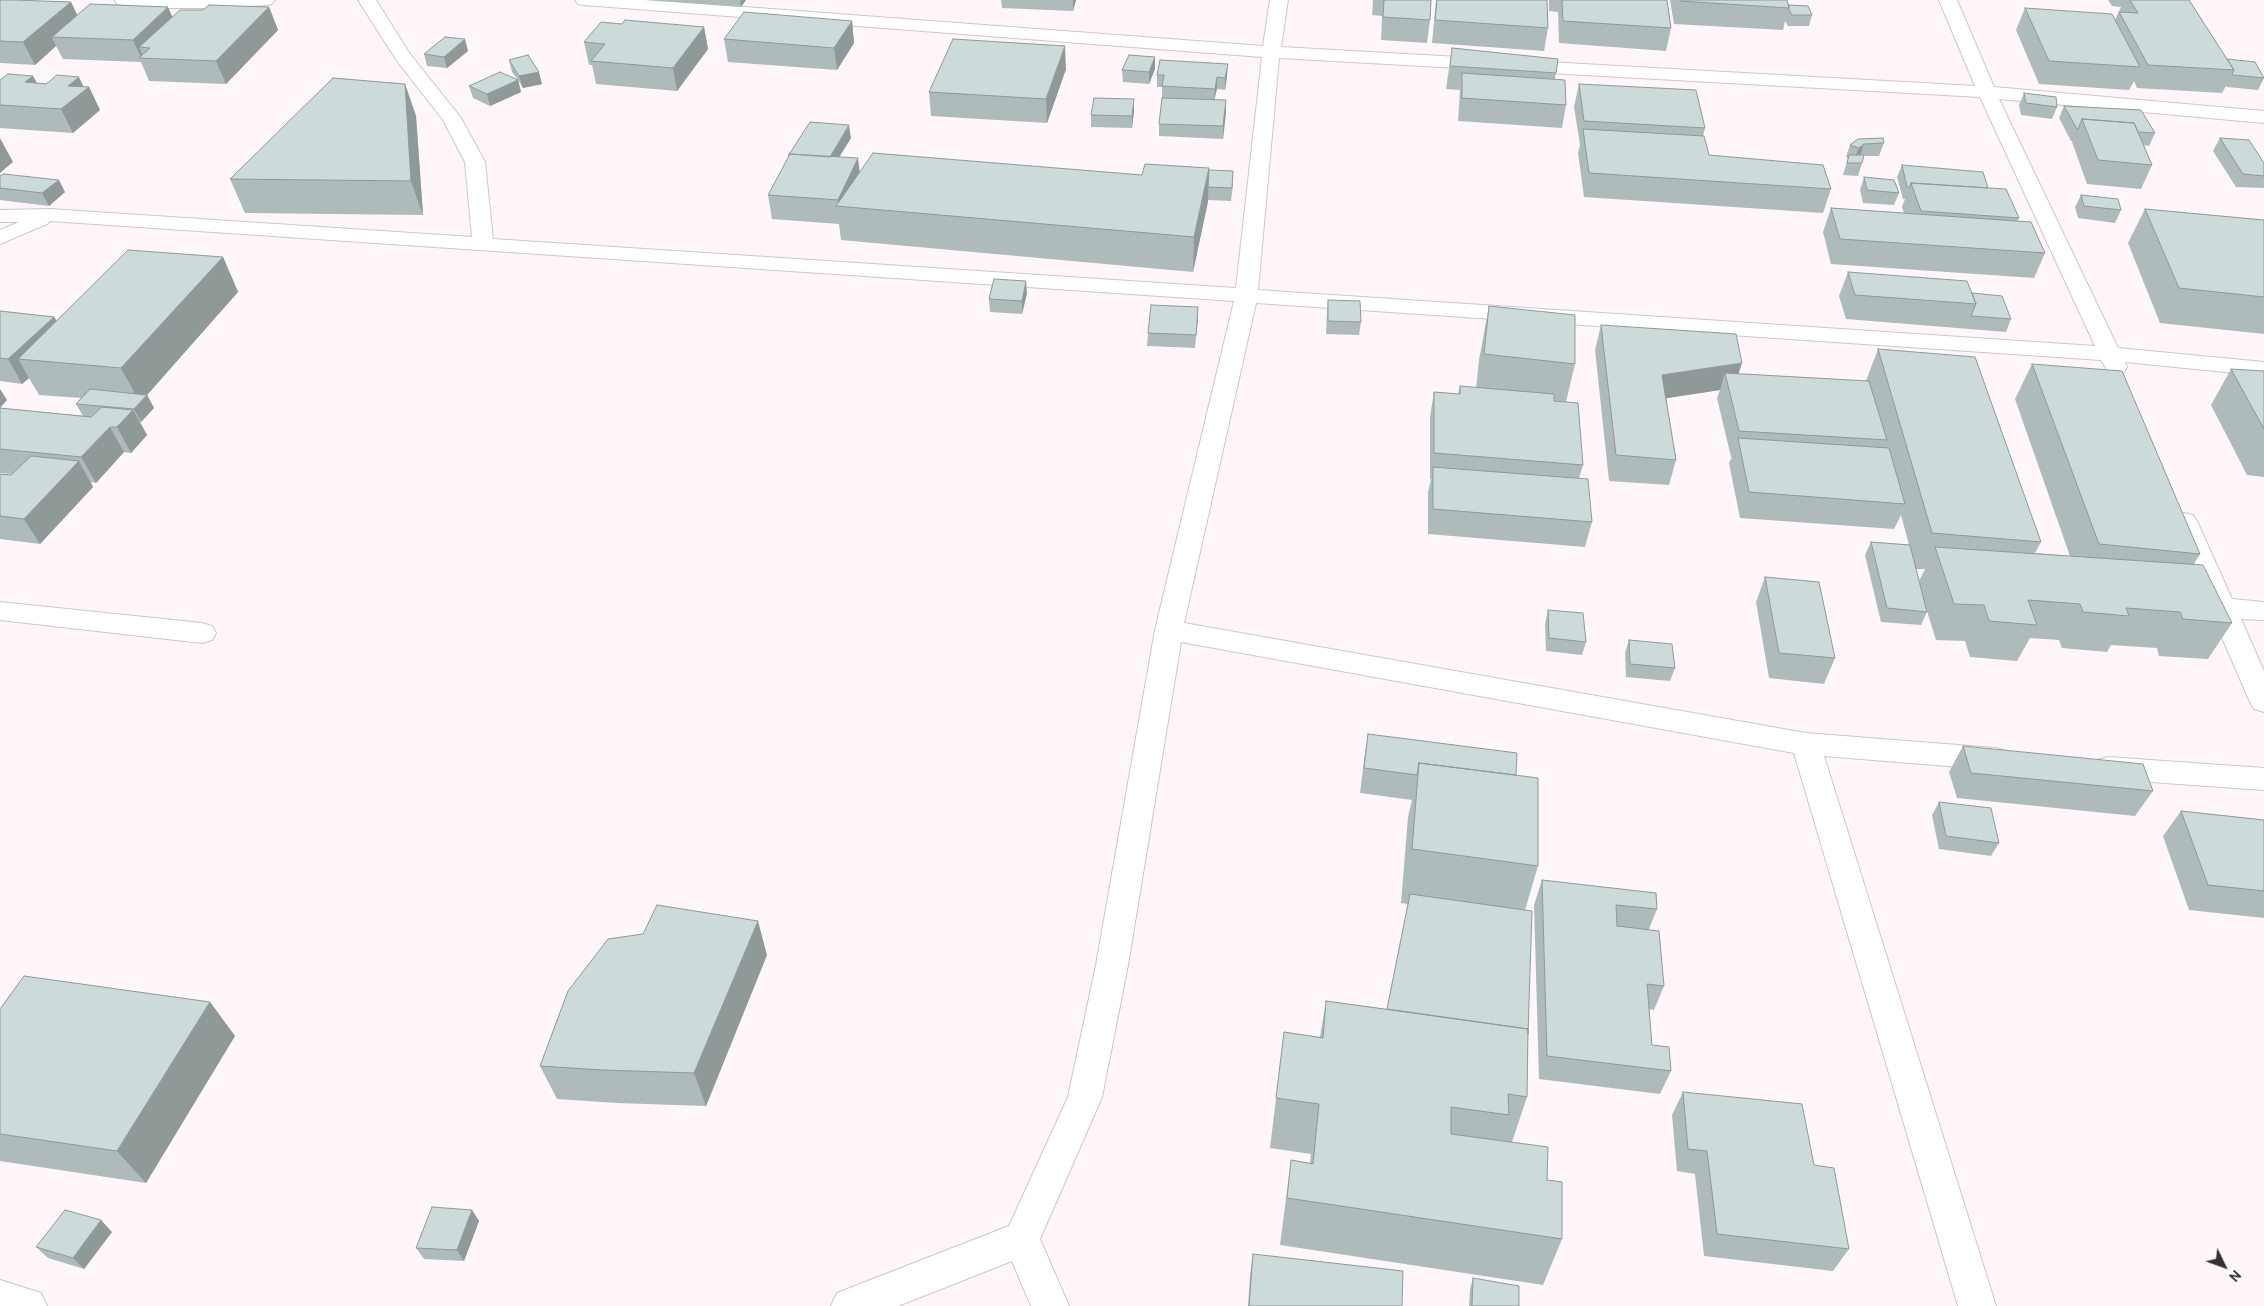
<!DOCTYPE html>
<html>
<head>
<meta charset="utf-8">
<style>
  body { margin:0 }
  #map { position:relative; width:2264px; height:1306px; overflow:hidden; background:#fef6f8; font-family:Cabin,sans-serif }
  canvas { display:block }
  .north { position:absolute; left:2199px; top:1241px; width:50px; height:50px; -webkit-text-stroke:4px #fff; paint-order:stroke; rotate:132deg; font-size:14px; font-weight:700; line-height:20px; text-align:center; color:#353031 }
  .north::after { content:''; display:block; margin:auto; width:18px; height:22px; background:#353031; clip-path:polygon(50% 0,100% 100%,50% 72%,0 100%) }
</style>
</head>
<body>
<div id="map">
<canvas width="2264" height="1306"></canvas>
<div class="north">N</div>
</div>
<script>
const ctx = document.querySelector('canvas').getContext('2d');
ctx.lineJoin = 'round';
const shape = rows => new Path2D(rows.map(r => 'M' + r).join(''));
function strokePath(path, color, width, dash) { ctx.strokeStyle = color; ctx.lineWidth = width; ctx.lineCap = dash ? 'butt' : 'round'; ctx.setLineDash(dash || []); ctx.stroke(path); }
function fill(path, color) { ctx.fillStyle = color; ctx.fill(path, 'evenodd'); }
const street = shape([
  [114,0,275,0,272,4,266,5,224,8,147,8,117,4,114,0],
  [358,0,376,0,410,54,461,118,485,162,493,239,1236,288,1262,57,584,5,578,4,575,0,652,0,1263,46,1270,0,1288,0,1281,47,1975,86,1939,0,1957,0,1994,87,2264,111,2264,123,1999,99,2118,348,2264,362,2264,376,2125,362,2127,367,2124,372,2116,374,2108,372,2101,360,1256,303,1184,623,1806,733,1996,748,2006,751,2011,759,2006,767,1996,770,1824,756,1996,1306,1958,1306,1794,753,1181,642,1128,965,1102,1097,1040,1239,1069,1306,1031,1306,1012,1261,898,1306,831,1306,837,1293,1009,1226,1068,1097,1096,965,1155,630,1234,301,50,221,47,224,0,244,0,230,19,222,0,222,0,210,50,209,472,237,465,162,443,120,397,61,358,0],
  [1279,58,1980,97,2095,346,1258,290,1279,58],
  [2184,513,2193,515,2197,521,2232,599,2264,602,2264,620,2241,619,2264,671,2264,712,2254,709,2250,702,2171,521,2175,515,2184,513],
  [0,602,202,623,212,626,216,633,212,640,202,643,0,620,0,602],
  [2108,757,2264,768,2264,790,2108,779,2098,776,2093,768,2098,760,2108,757],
  [0,1280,41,1293,47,1306,0,1306,0,1280]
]);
const wall = shape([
  [0,0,71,2,77,15,172,16,203,10,269,7,278,30,226,84,149,81,141,62,63,59,56,46,35,65,0,63],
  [644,0,746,0,741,7],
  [1001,0,1076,0,1073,11,1002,8],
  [1373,0,1431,0,1430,20,1427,43,1381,40,1382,16,1372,15],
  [1436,0,1547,0,1548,28,1544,51,1432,43],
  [1549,0,1667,0,1671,28,1666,51,1559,43,1558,12,1549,11],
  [1670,0,1787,0,1789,5,1812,15,1809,26,1788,26,1785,21,1783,30,1674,24],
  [2108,0,2189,0,2227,59,2264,78,2258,90,2227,87,2226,86,2222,93,2137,88,2134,81,2129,90,2039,84,2016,30,2025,8,2115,20,2121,7,2112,6],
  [852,21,854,43,837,70,728,62,724,39],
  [622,24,704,27,708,49,677,91,596,84,592,65,589,65,584,42],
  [1452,48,1558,59,1555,79,1566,105,1562,128,1458,121,1460,90,1446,89],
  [468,51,447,68,427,66,424,54],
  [1155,57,1155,69,1149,84,1123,82,1122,70],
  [509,60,542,84,523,88,518,80,521,92,490,106,473,98,469,86,518,80,512,72],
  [1066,69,1047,123,931,116,929,92],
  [1157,75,1227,76,1225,90,1217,89,1214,100,1226,112,1223,139,1159,136,1159,124,1174,98,1162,98,1162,87,1157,87],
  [33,76,37,83,89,87,100,110,73,133,0,128,0,80],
  [405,84,416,116,423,215,245,213,230,179],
  [1579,84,1705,128,1703,136,1709,155,1831,189,1823,213,1584,197,1578,153,1580,145,1574,107],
  [2024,93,2057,107,2052,119,2021,115,2019,105],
  [2064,106,2155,133,2149,146,2144,145,2152,165,2141,189,2087,184,2072,142,2072,141,2071,141,2059,118],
  [1134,111,1132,128,1091,127,1091,115],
  [851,138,839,157,860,172,1142,175,1209,170,1233,184,1231,201,1208,200,1193,272,841,240,839,224,772,219,768,195],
  [2220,138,2264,163,2264,188,2236,187,2213,151],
  [1858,139,1884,143,1879,156,1864,156,1862,163,1858,176,1843,175,1848,158,1846,157,1850,145],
  [1902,165,1988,188,2019,218,2017,221,2045,253,2034,278,1831,264,1823,232,1831,208,1904,213,1902,207,1905,199,1903,199,1897,177],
  [0,176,65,192,49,206,0,200],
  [1864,177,1899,193,1894,205,1863,203,1860,190],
  [2081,195,2121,210,2115,223,2078,218,2075,207],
  [2145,209,2264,220,2264,334,2160,323,2128,243],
  [223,257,238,292,147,395,154,408,141,422,140,422,147,435,131,453,124,452,96,483,91,482,93,487,40,544,0,539,0,474,11,475,12,474,0,473,0,408,83,416,76,404,81,398,39,395,29,378,22,384,0,381,0,311,54,317,57,321],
  [1848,272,1972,293,2011,319,2006,332,1846,319,1839,296],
  [1027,293,1022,314,990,312,989,299],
  [1328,300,1361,322,1359,335,1326,334,1327,313],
  [1489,306,1575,364,1566,402,1583,465,1579,478,1592,522,1585,547,1428,534,1428,492,1431,479,1430,479,1430,417,1434,392,1458,394,1460,386,1476,388,1479,360],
  [1198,307,1195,348,1147,346,1148,333],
  [1601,325,1738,374,1866,381,1878,349,2041,542,2035,553,2070,556,2015,399,2032,364,2200,554,2194,564,2232,623,2208,659,2159,656,2157,648,2111,645,2107,652,2062,648,2059,640,2030,638,2017,661,1970,657,1965,641,1936,640,1927,611,1927,612,1921,625,1881,622,1865,555,1871,542,1909,545,1901,515,1894,529,1740,518,1729,463,1732,457,1731,457,1717,398,1720,390,1666,398,1676,460,1669,485,1609,481,1595,350],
  [1916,569,1925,569,1919,581],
  [2231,369,2264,371,2264,477,2247,475,2211,405],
  [1765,577,1835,658,1824,684,1769,678,1756,602],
  [1548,610,1586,642,1582,655,1546,651,1545,624],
  [1629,640,1675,668,1670,681,1626,677,1625,653],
  [1368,734,1516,775,1538,866,1525,910,1528,1034,1527,1097,1512,1142,1547,1180,1562,1239,1543,1285,1280,1245,1291,1160,1310,1163,1311,1154,1270,1148,1284,1032,1320,1037,1326,1001,1387,1009,1408,904,1401,903,1408,817,1412,800,1360,793,1364,760],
  [1963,746,2153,791,2135,816,1957,798,1949,772],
  [1939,802,1999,843,1991,856,1939,849,1932,815],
  [2181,811,2264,820,2264,918,2189,910,2163,836],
  [1542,880,1657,909,1649,929,1664,986,1654,1010,1649,1009,1652,1045,1671,1071,1660,1094,1539,1079,1534,905],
  [767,955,706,1106,617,1103,557,1099,540,1066],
  [210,1002,235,1036,146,1183,0,1161,0,1009],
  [1683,1092,1814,1165,1849,1249,1833,1271,1704,1256,1695,1174,1677,1171,1672,1115],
  [472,1210,479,1221,464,1261,424,1259,416,1248],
  [112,1232,84,1269,48,1258,36,1247],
  [1253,1254,1402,1306,1248,1306,1250,1275],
  [1473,1278,1519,1306,1469,1306,1470,1289]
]);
const shadedWall = shape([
  [740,0,746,0,741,7],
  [1073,0,1076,0,1073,11],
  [71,2,82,25,52,37,56,46,35,65,23,42],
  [168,7,178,29,139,47,144,58,141,58,133,40],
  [269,7,278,30,226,84,216,61],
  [852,21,854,43,837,70,834,48],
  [704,27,708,49,677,91,673,68],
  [465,39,468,51,447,68,444,57],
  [1065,46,1066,69,1047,123,1046,99],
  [1155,57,1155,69,1149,84,1149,72],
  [1228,64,1227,76,1225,90,1225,78],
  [539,72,542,84,523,88,519,76],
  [33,76,45,99,25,82],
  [79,77,85,90,89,87,100,110,73,133,61,109,68,86],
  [1217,77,1217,89,1214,101,1215,89],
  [518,80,521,92,490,106,487,94],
  [405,84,416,116,423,215,411,181],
  [1134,99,1134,111,1132,128,1132,116],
  [1226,100,1226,112,1223,139,1223,126],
  [849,125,851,138,830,172,828,160],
  [0,138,13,162,0,173],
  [1864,144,1860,156,1854,160,1859,148],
  [858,158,861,182,839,206,838,200],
  [1209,168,1208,202,1193,272,1194,237],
  [59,180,65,192,49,206,42,193],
  [223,257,238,292,147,395,154,408,141,422,134,409,140,403,121,368],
  [1026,281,1027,293,1022,314,1022,301],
  [1198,307,1198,319,1195,348,1196,335],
  [54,317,68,341,18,359,29,378,22,384,8,359],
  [1742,363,1734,388,1725,373,1720,390,1655,400,1662,375],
  [0,389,7,400,0,408],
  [133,410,147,435,131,453,117,427],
  [110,427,124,452,96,483,81,457],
  [79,461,93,487,40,544,24,519],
  [758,921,767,955,706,1106,694,1073],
  [210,1002,235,1036,146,1183,117,1151],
  [472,1210,479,1221,464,1261,457,1250],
  [101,1220,112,1232,84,1269,73,1258]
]);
const building = shape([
  [0,0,15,0,71,2,23,42,0,41,0,0],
  [1384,0,1431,0,1430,20,1383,17,1384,0],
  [1437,0,1547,0,1548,28,1435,20,1437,0],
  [1562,0,1667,0,1671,28,1563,21,1562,0],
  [1680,0,1787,0,1789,8,1680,1,1680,0],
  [2130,0,2189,0,2234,70,2148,65,2119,12,2138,13,2130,0],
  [90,4,168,7,133,40,52,37,90,4],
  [209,5,269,7,216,61,139,58,150,48,139,47,180,10,203,10,209,5],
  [1789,5,1808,6,1812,15,1792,15,1789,10,1789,5],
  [2025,8,2112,14,2140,67,2049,61,2025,8],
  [744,12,852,21,834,48,724,39,744,12],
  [625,20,704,27,673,68,591,61,605,44,584,42,601,22,622,24,625,20],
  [445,37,465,39,444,57,424,54,445,37],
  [953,39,1065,46,1046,99,929,92,953,39],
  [1452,48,1558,59,1556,73,1450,66,1452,48],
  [528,55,539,72,519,76,509,60,528,55],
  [1129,55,1155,57,1149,72,1122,70,1129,55],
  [2227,59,2255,62,2264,78,2233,75,2232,74,2234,70,2227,59],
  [1160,60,1228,64,1225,78,1217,77,1215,89,1162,86,1164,75,1157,75,1160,60],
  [500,72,518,80,487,94,469,86,500,72],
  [1462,73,1565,80,1566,105,1462,98,1462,73],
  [8,74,33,76,25,82,46,84,57,75,79,77,68,86,89,87,61,109,0,105,0,80,8,74],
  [333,78,405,84,411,181,230,179,333,78],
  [1579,84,1696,90,1705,128,1584,121,1579,84],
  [2024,93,2056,97,2057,107,2026,103,2024,93],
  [1094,98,1134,99,1132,116,1091,115,1094,98],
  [1162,98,1226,100,1223,126,1159,124,1162,98],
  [2064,106,2141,110,2155,133,2138,132,2134,123,2082,119,2078,129,2077,129,2064,106],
  [2082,119,2134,123,2152,165,2098,160,2082,119],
  [810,122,849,125,830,157,790,154,788,156,810,122],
  [1583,129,1704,136,1709,155,1823,165,1831,189,1589,173,1583,129],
  [1883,138,1884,143,1864,144,1859,148,1850,145,1858,139,1883,138],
  [2220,138,2249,140,2264,163,2264,176,2243,174,2220,138],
  [873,153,1142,175,1145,164,1209,168,1194,237,836,206,873,153],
  [790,154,858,158,838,200,768,195,790,154],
  [1849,155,1864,155,1862,163,1847,163,1849,155],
  [1902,165,1983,172,1988,188,1911,183,1910,187,1907,187,1902,165],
  [1209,170,1233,171,1232,188,1208,187,1209,170],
  [4,174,59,180,42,193,0,188,0,176,4,174],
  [1864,177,1894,180,1899,193,1867,190,1864,177],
  [1911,183,2006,189,2019,218,1921,211,1911,183],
  [2081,195,2118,199,2121,210,2084,206,2081,195],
  [1831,208,2031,222,2045,253,1840,239,1831,208],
  [2145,209,2264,220,2264,297,2179,288,2145,209],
  [128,250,223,257,121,368,18,359,128,250],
  [1848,272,1967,281,1976,304,1855,295,1848,272],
  [994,279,1026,281,1022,301,989,299,994,279],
  [1972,293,2002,296,2011,319,1971,316,1976,304,1972,293],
  [1328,300,1360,301,1361,322,1328,321,1328,300],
  [1151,305,1198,307,1196,335,1148,333,1151,305],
  [1489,306,1575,315,1575,364,1484,354,1489,306],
  [0,311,54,317,8,359,0,358,0,311],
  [1601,325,1736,334,1742,363,1662,375,1676,460,1616,455,1601,325],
  [1878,349,1975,357,2041,542,1932,533,1878,349],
  [2032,364,2122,371,2200,554,2099,544,2032,364],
  [2231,369,2264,371,2264,429,2231,369],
  [1725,373,1869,381,1887,440,1739,431,1725,373],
  [1460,386,1554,394,1554,401,1578,403,1583,465,1434,453,1434,392,1460,394,1460,386],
  [90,389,147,395,134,409,76,404,90,389],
  [102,407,133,410,117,427,110,427,81,457,0,449,0,408,91,417,102,407],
  [1738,438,1889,448,1905,504,1749,492,1738,438],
  [31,456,79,461,24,519,0,516,0,474,11,475,31,456],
  [1433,467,1588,479,1592,522,1433,509,1433,467],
  [1871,542,1910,545,1927,612,1887,608,1871,542],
  [1935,547,2203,565,2232,623,2183,619,2180,612,2126,608,2129,616,2083,612,2080,604,2028,600,2037,625,1989,621,1984,605,1954,604,1935,547],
  [1765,577,1819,582,1835,658,1779,653,1765,577],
  [1548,610,1583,613,1586,642,1549,638,1548,610],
  [1629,640,1672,644,1675,668,1630,664,1629,640],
  [1368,734,1517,753,1516,775,1419,763,1417,775,1364,768,1368,734],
  [1963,746,2143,764,2153,791,1971,773,1963,746],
  [1419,763,1538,778,1538,866,1412,849,1419,763],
  [1939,802,1991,808,1999,843,1946,836,1939,802],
  [2181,811,2264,820,2264,891,2208,885,2181,811],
  [1542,880,1656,893,1657,909,1616,905,1617,926,1659,931,1664,986,1647,984,1652,1045,1669,1047,1671,1071,1547,1056,1542,880],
  [1410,894,1532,911,1528,1034,1528,1029,1387,1009,1410,894],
  [657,905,758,921,694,1073,602,1070,540,1066,568,991,608,939,643,934,657,905],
  [24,976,210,1002,117,1151,0,1134,0,1009,24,976],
  [1326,1001,1528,1029,1527,1097,1508,1094,1509,1115,1451,1107,1451,1134,1548,1147,1547,1180,1562,1182,1562,1239,1287,1198,1291,1160,1313,1164,1319,1104,1276,1098,1284,1032,1323,1038,1326,1001],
  [1683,1092,1802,1104,1814,1165,1834,1168,1849,1249,1717,1234,1707,1151,1688,1149,1683,1092],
  [432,1207,472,1210,457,1250,416,1248,432,1207],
  [65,1210,101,1220,73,1258,36,1247,65,1210],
  [1253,1254,1403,1271,1402,1306,1249,1306,1253,1254],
  [1473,1278,1519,1286,1519,1306,1472,1306,1473,1278]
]);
strokePath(street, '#d2c5c8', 2);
fill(street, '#fff');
fill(wall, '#afbbbb');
fill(shadedWall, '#8f9998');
fill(building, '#ccdad9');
strokePath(building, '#8f9998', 1);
</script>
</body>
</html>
